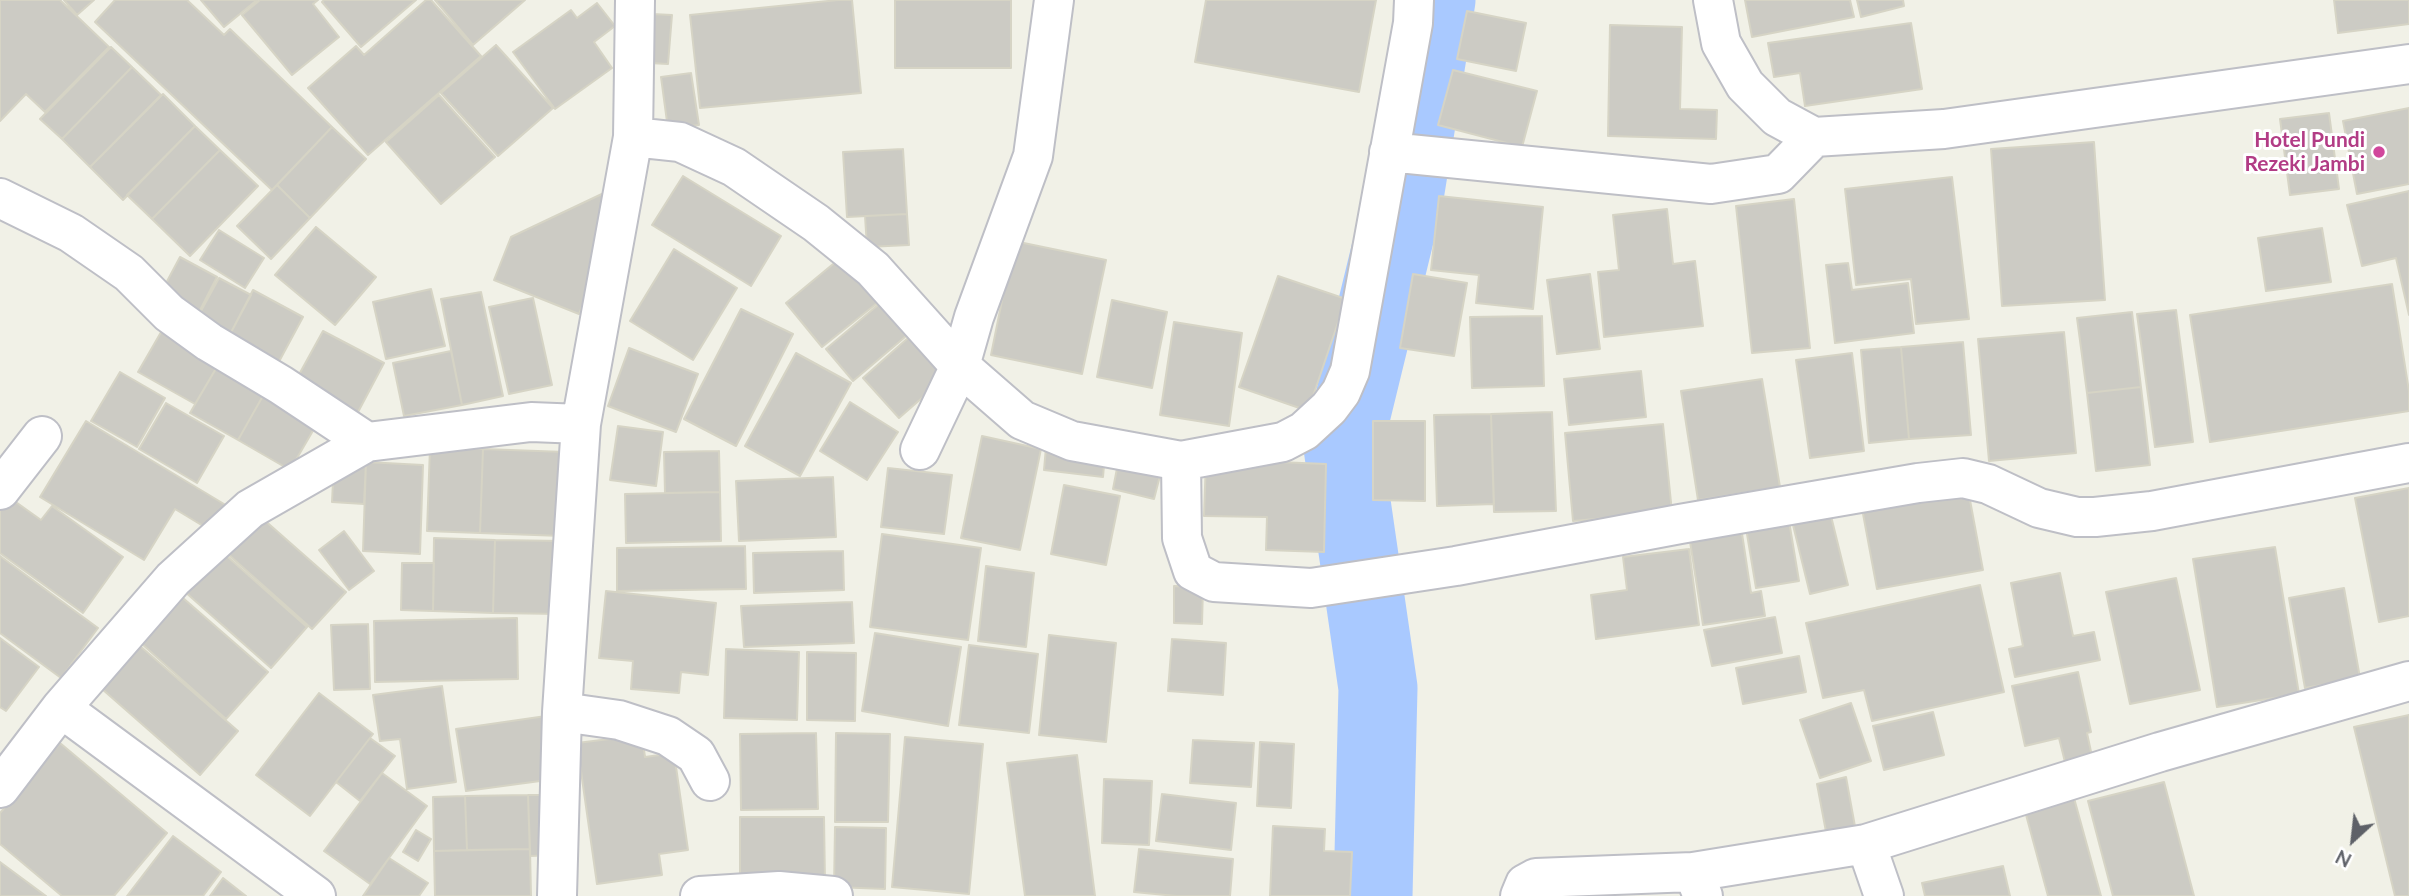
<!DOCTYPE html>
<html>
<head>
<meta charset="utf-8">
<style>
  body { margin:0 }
  #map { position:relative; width:2409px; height:896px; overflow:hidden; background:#f1f1e7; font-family:Lato,sans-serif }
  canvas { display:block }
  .north { position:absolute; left:2318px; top:805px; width:70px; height:70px; -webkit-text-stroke:5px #fff; paint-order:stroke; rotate:207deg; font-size:19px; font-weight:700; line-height:28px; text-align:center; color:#5e6168 }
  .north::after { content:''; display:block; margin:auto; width:24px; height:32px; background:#5e6168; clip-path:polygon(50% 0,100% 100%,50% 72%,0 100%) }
</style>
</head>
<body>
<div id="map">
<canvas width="2409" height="896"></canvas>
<div class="north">N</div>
</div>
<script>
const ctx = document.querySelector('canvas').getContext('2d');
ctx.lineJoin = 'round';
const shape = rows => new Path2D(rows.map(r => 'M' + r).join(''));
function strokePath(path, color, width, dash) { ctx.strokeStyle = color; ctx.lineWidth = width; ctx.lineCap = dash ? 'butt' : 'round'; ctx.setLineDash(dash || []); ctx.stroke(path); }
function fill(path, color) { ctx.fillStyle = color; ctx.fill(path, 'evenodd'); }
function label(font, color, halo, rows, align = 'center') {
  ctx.font = font + ' Lato,sans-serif'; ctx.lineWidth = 6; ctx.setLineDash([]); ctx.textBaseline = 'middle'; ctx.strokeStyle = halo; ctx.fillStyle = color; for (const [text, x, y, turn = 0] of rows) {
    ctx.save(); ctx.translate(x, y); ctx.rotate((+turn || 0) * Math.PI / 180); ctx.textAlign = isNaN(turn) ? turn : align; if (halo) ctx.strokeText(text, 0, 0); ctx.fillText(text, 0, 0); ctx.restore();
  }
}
const river = shape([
  [1373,896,1378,688,1343,447,1404,197,1436,0]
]);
const building = shape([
  [0,0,60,0,109,47,45,112,26,94,0,121,0,0],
  [64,0,94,0,77,15,64,0],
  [115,0,187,0,224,35,230,29,332,127,272,190,95,22,115,0],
  [201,0,257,0,224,27,201,0],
  [260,0,318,0,313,4,339,37,292,75,242,15,260,0],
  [324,0,416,0,361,47,322,2,324,0],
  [426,0,431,0,481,56,368,155,308,88,356,46,364,55,426,0],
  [435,0,525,0,473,45,435,0],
  [838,0,852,0,861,93,700,108,690,15,838,0],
  [895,0,1011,0,1011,68,895,68,895,0],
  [1206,0,1376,0,1359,92,1195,62,1206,0],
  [1745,0,1850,0,1854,17,1752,37,1745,0],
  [1857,0,1903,0,1904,6,1861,17,1857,0],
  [2334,0,2409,0,2409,24,2338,33,2334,0],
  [597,3,615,26,594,42,612,68,555,109,513,52,571,10,577,18,597,3],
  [1467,11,1526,23,1516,71,1457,59,1467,11],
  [652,14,672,15,668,64,649,63,652,14],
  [1911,23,1922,89,1805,106,1800,73,1774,77,1768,43,1911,23],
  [1610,25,1682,27,1680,109,1717,110,1716,139,1608,136,1610,25],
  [496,45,553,108,498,156,441,93,496,45],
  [111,47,132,67,62,139,40,119,111,47],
  [132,67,161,95,90,167,62,139,132,67],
  [1453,70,1537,91,1522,147,1438,125,1453,70],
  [691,73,699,125,668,129,661,77,691,73],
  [163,94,195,126,123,200,90,167,163,94],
  [439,95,495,157,441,204,386,142,439,95],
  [2409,108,2409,184,2357,194,2343,121,2409,108],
  [2329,113,2339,189,2290,195,2280,119,2329,113],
  [195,126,220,150,152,219,127,195,195,126],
  [332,127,366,159,310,218,277,185,332,127],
  [2094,142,2105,300,2002,306,1991,149,2094,142],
  [903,149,907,214,847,217,843,152,903,149],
  [220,150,258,186,190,256,152,219,220,150],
  [683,176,781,236,751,286,652,225,683,176],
  [1952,177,1969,319,1916,324,1911,279,1856,285,1845,189,1952,177],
  [277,185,310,218,271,259,237,226,277,185],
  [2409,191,2409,315,2396,258,2362,266,2347,205,2409,191],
  [606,192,596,271,579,314,494,280,511,237,606,192],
  [1439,196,1543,207,1533,309,1476,303,1479,275,1431,270,1439,196],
  [1794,199,1810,348,1752,353,1736,206,1794,199],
  [1667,209,1673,264,1695,261,1703,326,1604,337,1598,272,1619,270,1613,215,1667,209],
  [907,214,909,245,867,247,865,216,907,214],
  [316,227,376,277,335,325,275,275,316,227],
  [2322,228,2331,282,2266,291,2258,238,2322,228],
  [219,230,264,258,245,288,200,260,219,230],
  [1014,241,1106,260,1082,374,991,355,1014,241],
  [674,249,737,288,693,360,630,321,674,249],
  [844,255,881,300,822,347,786,303,844,255],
  [180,257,217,277,195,320,157,300,180,257],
  [1848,263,1852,290,1908,283,1914,333,1835,343,1826,265,1848,263],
  [1413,274,1467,283,1454,356,1400,348,1413,274],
  [1590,274,1600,349,1557,354,1547,280,1590,274],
  [1278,276,1346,299,1308,411,1239,387,1278,276],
  [219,278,251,295,228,338,196,320,219,278],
  [2392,284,2409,391,2409,411,2210,442,2190,315,2392,284],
  [431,289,445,346,386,359,373,302,431,289],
  [253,290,303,317,275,369,226,342,253,290],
  [481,292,503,396,462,405,441,299,481,292],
  [891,294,918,326,853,381,826,349,891,294],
  [533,298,552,385,509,394,489,307,533,298],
  [1112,300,1167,312,1152,388,1097,377,1112,300],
  [741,309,793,334,736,446,684,419,741,309],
  [2176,310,2193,442,2155,447,2137,314,2176,310],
  [2132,312,2141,387,2087,393,2077,318,2132,312],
  [1542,316,1544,386,1472,388,1470,317,1542,316],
  [1174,322,1242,333,1229,426,1160,415,1174,322],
  [164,327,221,360,195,404,138,372,164,327],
  [918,329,954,370,899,418,863,378,918,329],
  [323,331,384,363,357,414,296,380,323,331],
  [2064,332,2076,453,1989,461,1978,339,2064,332],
  [1963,342,1971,435,1909,439,1901,347,1963,342],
  [1901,347,1909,439,1869,443,1861,350,1901,347],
  [629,348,698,374,676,432,608,406,629,348],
  [451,351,462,405,404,416,393,363,451,351],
  [796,353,851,383,800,476,745,446,796,353],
  [1852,353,1864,451,1810,458,1796,360,1852,353],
  [221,360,268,387,238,440,190,413,221,360],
  [1641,371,1646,417,1569,425,1564,379,1641,371],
  [120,372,165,398,137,447,91,421,120,372],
  [1762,379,1780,487,1698,500,1681,391,1762,379],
  [268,387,321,417,290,470,238,440,268,387],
  [2141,387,2150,465,2096,471,2087,393,2141,387],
  [850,402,898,432,867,480,820,451,850,402],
  [166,403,224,436,197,483,139,449,166,403],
  [1552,412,1556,511,1494,512,1491,414,1552,412],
  [1491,414,1494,504,1437,506,1434,415,1491,414],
  [86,421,229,507,213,532,175,509,144,560,40,497,86,421],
  [1373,421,1425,421,1425,501,1373,500,1373,421],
  [1663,424,1672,512,1573,521,1565,433,1663,424],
  [618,426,663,432,656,486,610,480,618,426],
  [982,436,1041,449,1020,550,961,538,982,436],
  [430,447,483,449,480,533,427,531,430,447],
  [1046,447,1105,454,1103,477,1044,470,1046,447],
  [483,449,565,452,562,536,480,533,483,449],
  [719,451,720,492,665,493,664,452,719,451],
  [1119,458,1162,468,1154,499,1113,489,1119,458],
  [1206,459,1326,464,1324,552,1266,550,1267,517,1204,516,1206,459],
  [334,461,366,462,364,504,332,502,334,461],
  [366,462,423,465,420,554,363,551,366,462],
  [888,468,952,475,944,534,881,527,888,468],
  [833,477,836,537,739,541,736,481,833,477],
  [1967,484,1983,570,1877,589,1861,503,1967,484],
  [1064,485,1120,496,1106,565,1051,554,1064,485],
  [2409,488,2409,616,2379,622,2355,498,2409,488],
  [720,492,721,541,626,543,625,494,720,492],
  [6,495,41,520,52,506,123,557,83,613,0,553,0,503,6,495],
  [1830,512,1848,585,1810,594,1792,521,1830,512],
  [262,518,346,592,312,629,229,555,262,518],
  [1789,521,1799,581,1756,588,1746,528,1789,521],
  [1741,527,1751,593,1761,591,1765,616,1703,625,1689,535,1741,527],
  [344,531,374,571,349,590,319,550,344,531],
  [882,534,981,548,968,640,870,627,882,534],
  [434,538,495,540,493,613,433,611,434,538],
  [495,540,563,541,561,614,493,613,495,540],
  [745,546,746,589,617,591,617,548,745,546],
  [2275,547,2299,694,2217,707,2193,559,2275,547],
  [1689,549,1699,625,1596,639,1591,595,1627,590,1623,557,1689,549],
  [220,550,307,627,271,668,184,591,220,550],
  [843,551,844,590,754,593,753,553,843,551],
  [0,556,98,628,61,678,0,633,0,556],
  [402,563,434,563,433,611,401,610,402,563],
  [986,566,1034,573,1026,647,978,641,986,566],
  [2060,573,2073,636,2094,632,2100,660,2015,677,2009,649,2023,646,2011,583,2060,573],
  [2176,578,2200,690,2130,704,2106,592,2176,578],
  [1980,585,2004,692,1872,721,1864,690,1823,698,1806,623,1980,585],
  [1174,586,1203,587,1202,624,1174,623,1174,586],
  [2344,588,2360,678,2305,688,2289,598,2344,588],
  [606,591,716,603,708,675,681,672,679,693,631,689,633,661,599,658,606,591],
  [183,598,268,672,226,719,142,644,183,598],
  [852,602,854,643,744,647,741,606,852,602],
  [1775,617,1782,653,1712,666,1704,630,1775,617],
  [517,618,518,679,375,682,374,621,517,618],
  [368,624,370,689,334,690,331,625,368,624],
  [875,633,961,647,948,726,862,711,875,633],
  [1049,635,1116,643,1106,742,1039,735,1049,635],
  [0,638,39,667,6,711,0,707,0,638],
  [1172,639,1226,643,1223,695,1168,691,1172,639],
  [969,645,1038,654,1029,733,959,725,969,645],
  [140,646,238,731,200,775,102,689,140,646],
  [726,649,799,652,797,720,724,718,726,649],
  [807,652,856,653,855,721,807,720,807,652],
  [1799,656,1806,692,1743,704,1736,668,1799,656],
  [2078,672,2091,732,2087,733,2093,761,2066,766,2059,738,2025,746,2012,686,2078,672],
  [442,686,456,782,407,789,400,739,380,741,373,695,442,686],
  [319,693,373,734,310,816,256,775,319,693],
  [1851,703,1871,761,1820,778,1800,720,1851,703],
  [1933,712,1944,755,1884,770,1873,726,1933,712],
  [2409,715,2409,896,2395,896,2354,727,2409,715],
  [546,716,555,779,466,791,456,729,546,716],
  [816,733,818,809,741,810,740,734,816,733],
  [836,733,890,734,888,822,835,822,836,733],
  [642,735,645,757,674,753,688,850,659,854,662,875,597,884,577,743,642,735],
  [905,737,983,744,969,894,892,887,905,737],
  [370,738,395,756,360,801,336,782,370,738],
  [1193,740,1254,743,1251,787,1190,783,1193,740],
  [1260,742,1294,744,1291,808,1257,806,1260,742],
  [60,743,167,833,114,896,62,896,0,844,0,813,60,743],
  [1077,755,1095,896,1025,896,1007,763,1077,755],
  [382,773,427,806,370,884,324,851,382,773],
  [1846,777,1856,832,1827,837,1817,784,1846,777],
  [1104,779,1152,781,1149,845,1102,843,1104,779],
  [2164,782,2194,896,2113,896,2088,801,2164,782],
  [1162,794,1236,803,1231,850,1156,841,1162,794],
  [528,795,554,795,555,855,530,856,528,795],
  [528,795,530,849,467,850,465,796,528,795],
  [465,796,467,850,434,851,433,797,465,796],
  [2074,798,2101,896,2048,896,2025,811,2074,798],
  [740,817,824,817,825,883,740,883,740,817],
  [1273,826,1325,829,1324,851,1352,852,1350,896,1270,896,1273,826],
  [835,827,886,828,885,889,834,887,835,827],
  [416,830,431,839,418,861,403,852,416,830],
  [173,836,221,872,203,896,127,896,173,836],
  [530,849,531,896,435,896,434,851,530,849],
  [1139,849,1233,859,1230,896,1176,896,1134,892,1139,849],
  [389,858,428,883,419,896,363,896,389,858],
  [0,862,46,896,0,896,0,862],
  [2003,866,2010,896,1925,896,1922,883,2003,866],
  [223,878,246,896,210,896,223,878]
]);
const street = shape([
  [1713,0,1721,43,1745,85,1777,117,1814,137,1944,129,2409,64],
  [633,137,680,142,734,167,816,223,873,269,960,366,1022,420,1072,441,1181,461,1283,442,1304,431,1329,408,1341,392,1350,371,1413,23,1414,0],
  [1389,152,1711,184,1778,174,1814,137],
  [0,198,71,233,129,273,169,313,209,342,281,385,367,442],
  [920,450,960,366,974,317,1033,156,1054,0],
  [1181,461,1182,538,1193,571,1214,582,1311,588,1456,566,1680,524,1918,483,1963,478,1988,484,2039,508,2077,517,2095,517,2152,511,2409,463],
  [0,490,42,436],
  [61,708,316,896],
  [562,712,619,720,668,736,696,755,710,781],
  [0,788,61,708,173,579,250,509,367,442,531,422,581,424,633,137,635,0],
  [1866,844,1884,896],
  [557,896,562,712,581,424],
  [700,896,779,891,833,896],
  [1520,896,1525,884,1536,878,1693,872],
  [1703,896,1693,872,1866,844,2160,752,2409,681]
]);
const markers = [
  [2379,152,7,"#d1479c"]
];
const hotelNames = [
  ["Hotel Pundi",2365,140],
  ["Rezeki Jambi",2365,164]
];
strokePath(river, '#a9c9ff', 79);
fill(building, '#cccbc4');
strokePath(building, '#d6d4c5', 2);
strokePath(street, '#bebfc6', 42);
strokePath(street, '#fff', 38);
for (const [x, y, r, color] of markers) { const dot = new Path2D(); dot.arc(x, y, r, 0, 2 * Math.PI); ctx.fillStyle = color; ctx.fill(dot); strokePath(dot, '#fff', 2.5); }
label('bold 21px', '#b23c85', '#fff', hotelNames, 'right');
</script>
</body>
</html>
